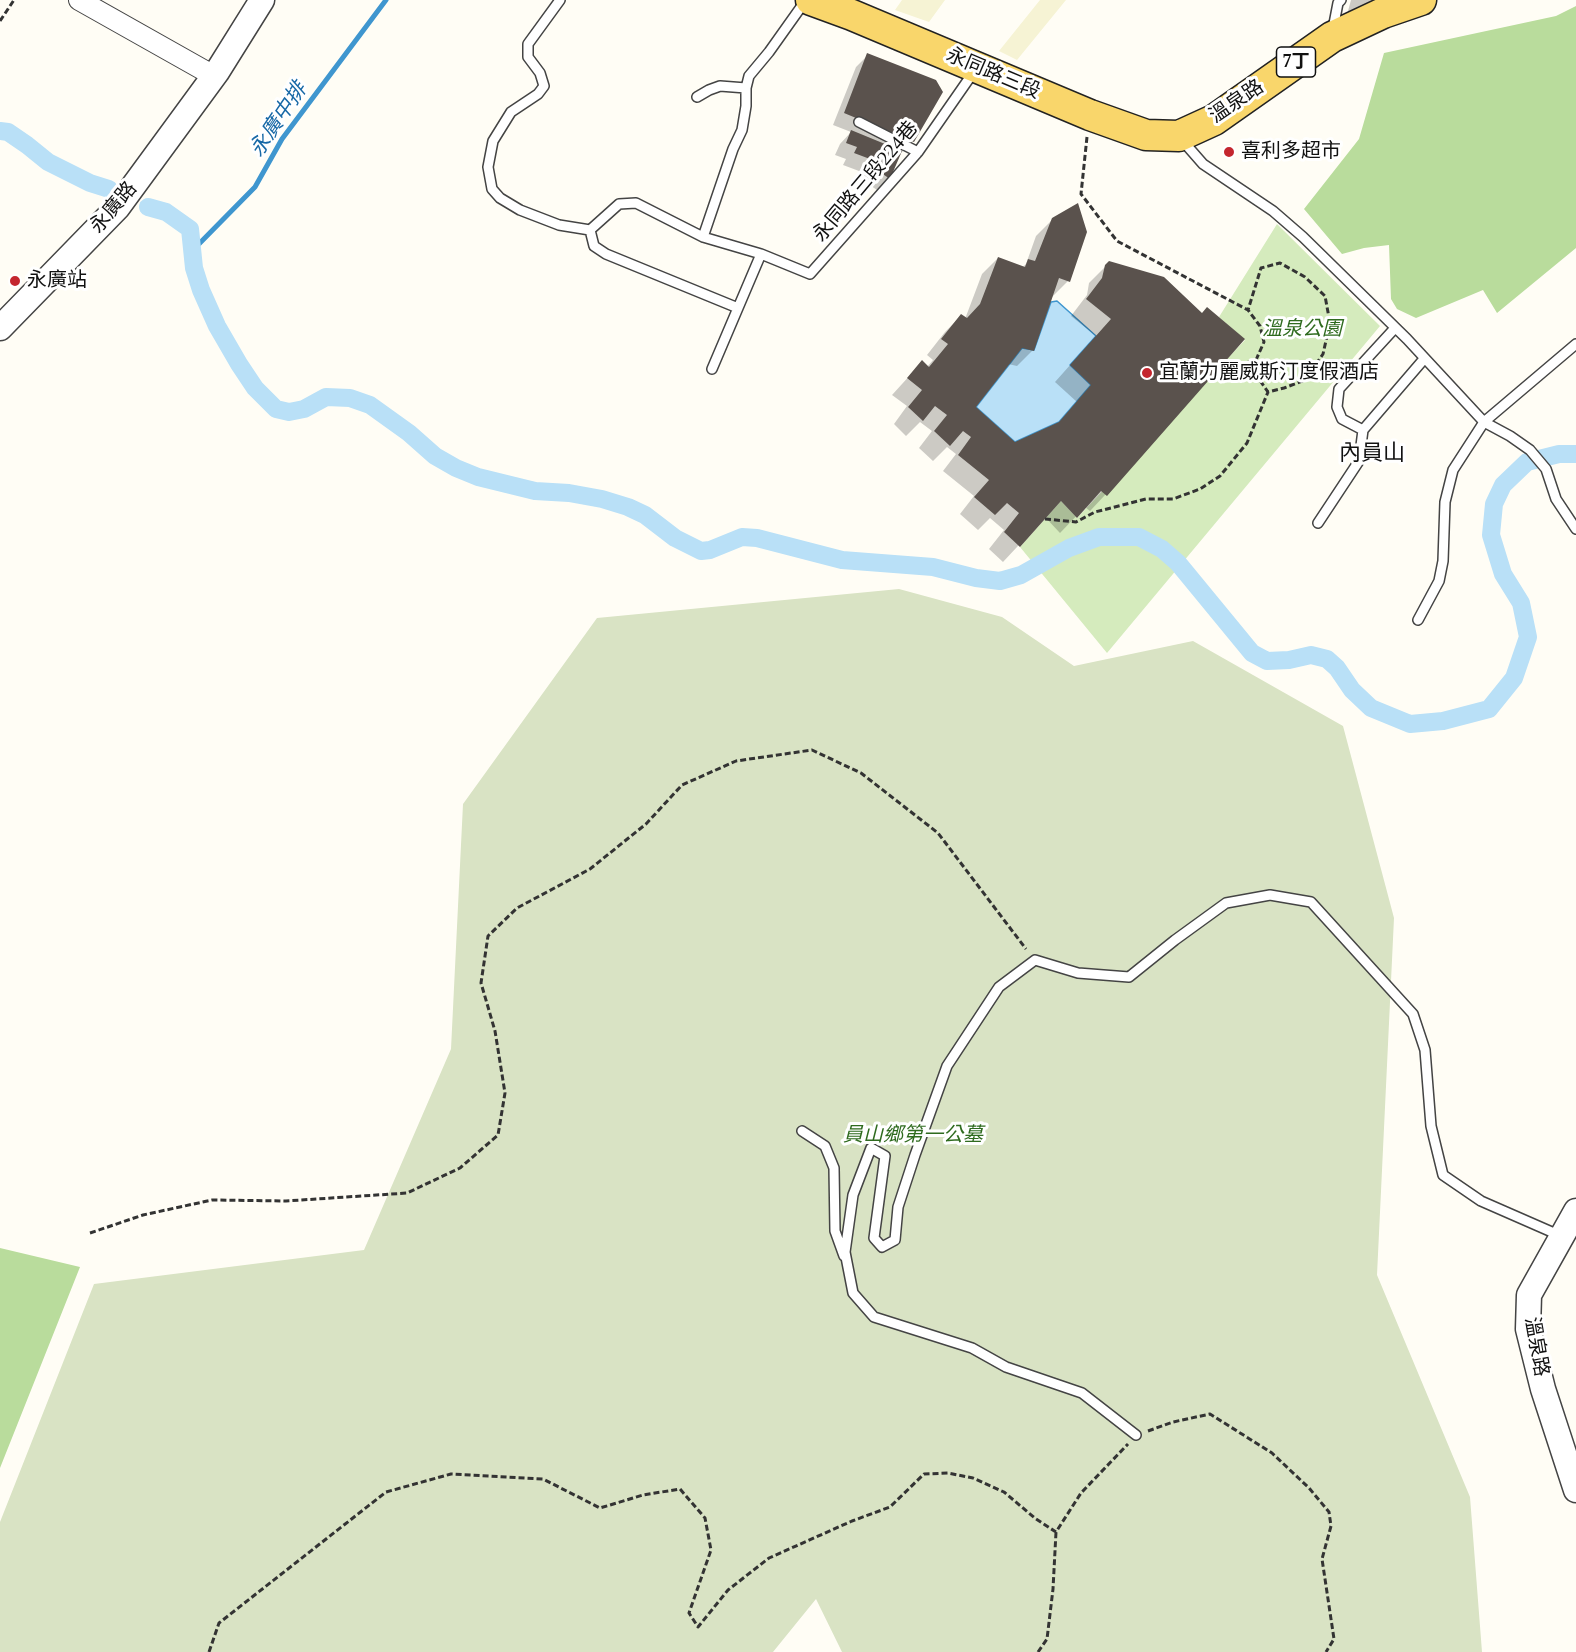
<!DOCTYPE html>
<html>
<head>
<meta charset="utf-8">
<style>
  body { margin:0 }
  canvas { display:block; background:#fffdf5 }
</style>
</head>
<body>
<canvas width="1576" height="1652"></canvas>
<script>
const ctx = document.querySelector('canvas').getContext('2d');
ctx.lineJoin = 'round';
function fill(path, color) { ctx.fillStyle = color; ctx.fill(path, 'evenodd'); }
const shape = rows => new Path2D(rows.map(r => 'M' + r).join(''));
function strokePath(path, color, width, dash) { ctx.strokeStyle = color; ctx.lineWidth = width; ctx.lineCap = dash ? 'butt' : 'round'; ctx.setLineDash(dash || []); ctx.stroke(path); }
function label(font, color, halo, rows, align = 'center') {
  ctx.font = font + ' "Times New Roman","Noto Sans TC",serif'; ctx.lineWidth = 6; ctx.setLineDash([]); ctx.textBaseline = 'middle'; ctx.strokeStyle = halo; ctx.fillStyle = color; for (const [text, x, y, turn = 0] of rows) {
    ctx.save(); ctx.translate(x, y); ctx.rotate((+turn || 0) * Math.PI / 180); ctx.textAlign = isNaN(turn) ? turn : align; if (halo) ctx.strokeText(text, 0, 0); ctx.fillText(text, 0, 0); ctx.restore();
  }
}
const farmland = shape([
  [902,0,945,0,929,22,895,10],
  [1040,0,1066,0,1017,60,999,51]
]);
const green = shape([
  [1277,224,1380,326,1107,653,1020,547,1061,501,1077,518,1245,340,1219,317]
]);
const forest = shape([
  [1576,6,1576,248,1497,313,1483,290,1416,318,1397,309,1391,299,1389,245,1364,248,1342,254,1304,209,1359,139,1384,53,1556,16],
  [0,1248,80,1267,0,1468]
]);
const cemetery = shape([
  [899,589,1002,617,1074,666,1193,641,1343,726,1394,918,1377,1275,1470,1497,1482,1652,842,1652,816,1599,773,1652,0,1652,0,1522,94,1284,364,1250,451,1049,463,804,597,618]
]);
const water = shape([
  [1057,301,1096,336,1070,365,1091,385,1059,422,1015,442,976,407,1022,348,1034,350,1051,302,1057,301]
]);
const shadow = shape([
  [1351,0,1425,0,1354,24,1348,11],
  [868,55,941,92,913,141,901,153,889,178,877,190,857,176,859,171,843,165,846,159,835,155,840,144,851,132,833,125,856,67],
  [1053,219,1068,281,1052,297,1033,350,1017,366,1008,364,974,408,1015,444,1057,425,1077,402,1055,382,1096,336,1071,316,1087,295,1089,283,1106,266,1201,315,1243,339,1105,495,1090,511,1085,507,1060,533,1045,517,1003,562,989,549,1004,530,990,518,978,530,960,514,974,496,943,471,956,454,947,447,933,461,919,448,932,431,920,422,906,436,894,424,907,406,892,395,922,362,927,367,933,360,927,355,945,332,961,316,965,319,982,274,998,258,1022,268,1026,264,1036,236]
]);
const stream = shape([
  [192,251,255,187,282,139,386,0]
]);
const canal = shape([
  [0,131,8,132,27,145,48,162,90,183,109,189],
  [148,207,166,212,190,229,194,268,201,290,217,326,239,364,255,388,276,409,289,412,304,409,326,397,350,398,370,405,409,433,435,456,456,468,478,477,535,491,569,493,602,499,628,507,645,515,675,538,701,551,710,550,742,537,757,538,842,560,933,567,976,578,1000,581,1021,575,1069,548,1099,537,1139,537,1162,549,1178,563,1252,653,1267,661,1289,660,1311,655,1327,659,1337,668,1352,690,1371,708,1410,724,1443,721,1489,709,1514,678,1528,637,1521,603,1503,574,1491,535,1494,504,1503,485,1527,462,1559,454,1576,454]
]);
const building = shape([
  [867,53,936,80,943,92,914,142,844,113],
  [851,130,902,151,890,179,868,164,870,159,854,153,857,147,846,143],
  [1078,203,1087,232,1070,282,1059,278,1034,351,1022,348,976,407,1015,442,1059,422,1091,385,1070,365,1111,319,1086,299,1102,278,1105,265,1109,261,1164,277,1202,313,1207,307,1245,339,1107,496,1101,491,1077,518,1061,501,1020,547,1004,532,1019,513,1007,503,995,515,974,497,989,480,958,455,971,437,963,431,950,446,934,431,947,415,935,406,923,421,908,407,922,390,907,378,922,360,929,367,948,344,941,339,961,314,967,318,980,304,998,257,1025,267,1028,259,1035,261,1052,218]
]);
const path = shape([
  [0,21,14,0],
  [1087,137,1081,194,1117,241,1248,310,1260,326,1264,342,1256,360,1259,379,1268,392,1284,388,1305,380,1323,354,1330,323,1325,296,1305,277,1280,263,1261,268,1248,310],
  [1228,379,1238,365,1256,360],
  [1045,519,1076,522,1095,512,1146,499,1173,499,1200,489,1220,476,1247,443,1268,392],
  [90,1233,143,1215,212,1200,286,1201,407,1193,460,1168,498,1135,505,1093,495,1031,481,983,488,936,517,908,590,869,646,824,682,785,736,761,812,750,861,773,938,833,1026,949],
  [1148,1431,1173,1422,1210,1414,1272,1453,1309,1488,1329,1512,1331,1526,1322,1559,1334,1639,1326,1652],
  [209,1652,219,1623,386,1492,451,1474,543,1479,600,1508,643,1495,680,1489,705,1518,711,1550,689,1613,698,1627,728,1590,769,1558,852,1521,890,1507,924,1474,948,1473,973,1478,1004,1492,1036,1519,1056,1532,1081,1493,1128,1444],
  [1038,1652,1047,1639,1053,1589,1056,1532]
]);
const service = shape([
  [560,0,528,44,528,57,540,73,544,86,538,94,511,112,493,141,488,167,492,189,500,198,520,210,559,225,590,230],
  [1333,29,1338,3,1341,0],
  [697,97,709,90,720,86,746,88],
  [859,122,918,152],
  [1182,140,1203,164,1273,211,1303,237,1407,339,1484,422,1510,436,1530,450,1546,469,1556,499,1576,529],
  [590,230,619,204,636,203,703,237,761,254,810,274,918,152,975,70],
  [590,230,594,246,606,254,738,308],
  [703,237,733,149,742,130,746,106,746,88,749,76,769,52,806,0],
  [712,369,761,254],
  [1363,430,1342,419,1337,407,1339,389,1395,328],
  [1318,523,1359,461,1363,430,1424,359],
  [1418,620,1439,581,1443,561,1445,502,1453,470,1484,422,1576,344],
  [802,1131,825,1146,834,1168,835,1231,844,1256],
  [1136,1435,1082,1393,1006,1367,972,1348,874,1317,853,1293,845,1252,853,1195,871,1148,885,1156,874,1238,882,1247,895,1240,898,1207,915,1155,947,1066,999,987,1035,960,1078,973,1129,977,1175,940,1226,903,1270,895,1311,902,1413,1014,1425,1050,1431,1126,1443,1175,1481,1201,1561,1236]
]);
const minor = shape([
  [79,0,214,76]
]);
const tertiary = shape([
  [0,328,118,207,217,72,262,0],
  [1576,1211,1529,1295,1528,1329,1543,1389,1576,1490]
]);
const primary = shape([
  [811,0,852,15,1090,115,1146,135,1179,136,1214,120,1332,37,1383,13,1421,0]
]);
const markers = [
  [1229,152,6,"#c4262e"],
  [15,281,6,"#c4262e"],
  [1147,373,6,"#c4262e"]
];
const shields = [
  [1296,62,39]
];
const shieldNames = [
  ["7丁",1296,62]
];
const streetNames = [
  ["永同路三段",993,74,23],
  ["溫泉路",1237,102,-34],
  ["永同路三段224巷",866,182,-50],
  ["永廣路",114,208,-50],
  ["溫泉路",1536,1347,80]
];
const poiNames = [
  ["喜利多超市",1241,152],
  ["永廣站",27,281],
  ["宜蘭力麗威斯汀度假酒店",1159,373]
];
const parkNames = [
  ["溫泉公園",1302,330],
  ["員山鄉第一公墓",913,1136]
];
const waterNames = [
  ["永廣中排",279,120,-56]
];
const quarterNames = [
  ["內員山",1372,454]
];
fill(farmland, '#f6f3d4');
fill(green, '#d5ebbd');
fill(forest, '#b9dc9c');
fill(cemetery, '#d9e3c4');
fill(water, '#b9e0f7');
strokePath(water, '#3f96cf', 1.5);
fill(shadow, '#0003');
strokePath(stream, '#3f96cf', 5);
strokePath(canal, '#b9e0f7', 18);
fill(building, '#5a524d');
strokePath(service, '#444', 12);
strokePath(minor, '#444', 22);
strokePath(tertiary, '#444', 27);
strokePath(primary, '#222', 33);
strokePath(path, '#333', 3, [6, 3]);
strokePath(service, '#fff', 9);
strokePath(minor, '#fff', 20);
strokePath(tertiary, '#fff', 24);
strokePath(primary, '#f9d66b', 30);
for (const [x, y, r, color] of markers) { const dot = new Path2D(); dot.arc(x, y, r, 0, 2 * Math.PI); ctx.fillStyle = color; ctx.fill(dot); strokePath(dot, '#fff', 2); }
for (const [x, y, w] of shields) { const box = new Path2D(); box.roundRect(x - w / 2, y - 15, w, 30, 4.5); ctx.fillStyle = '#fff'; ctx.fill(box); strokePath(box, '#111', 1.5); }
label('bold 18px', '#111', null, shieldNames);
label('20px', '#111', '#fff', streetNames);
label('20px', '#111', '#fff', poiNames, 'left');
label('italic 20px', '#2f6b1f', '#fff', parkNames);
label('italic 21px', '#1768a6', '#fff', waterNames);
label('22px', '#111', '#fff', quarterNames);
</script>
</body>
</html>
